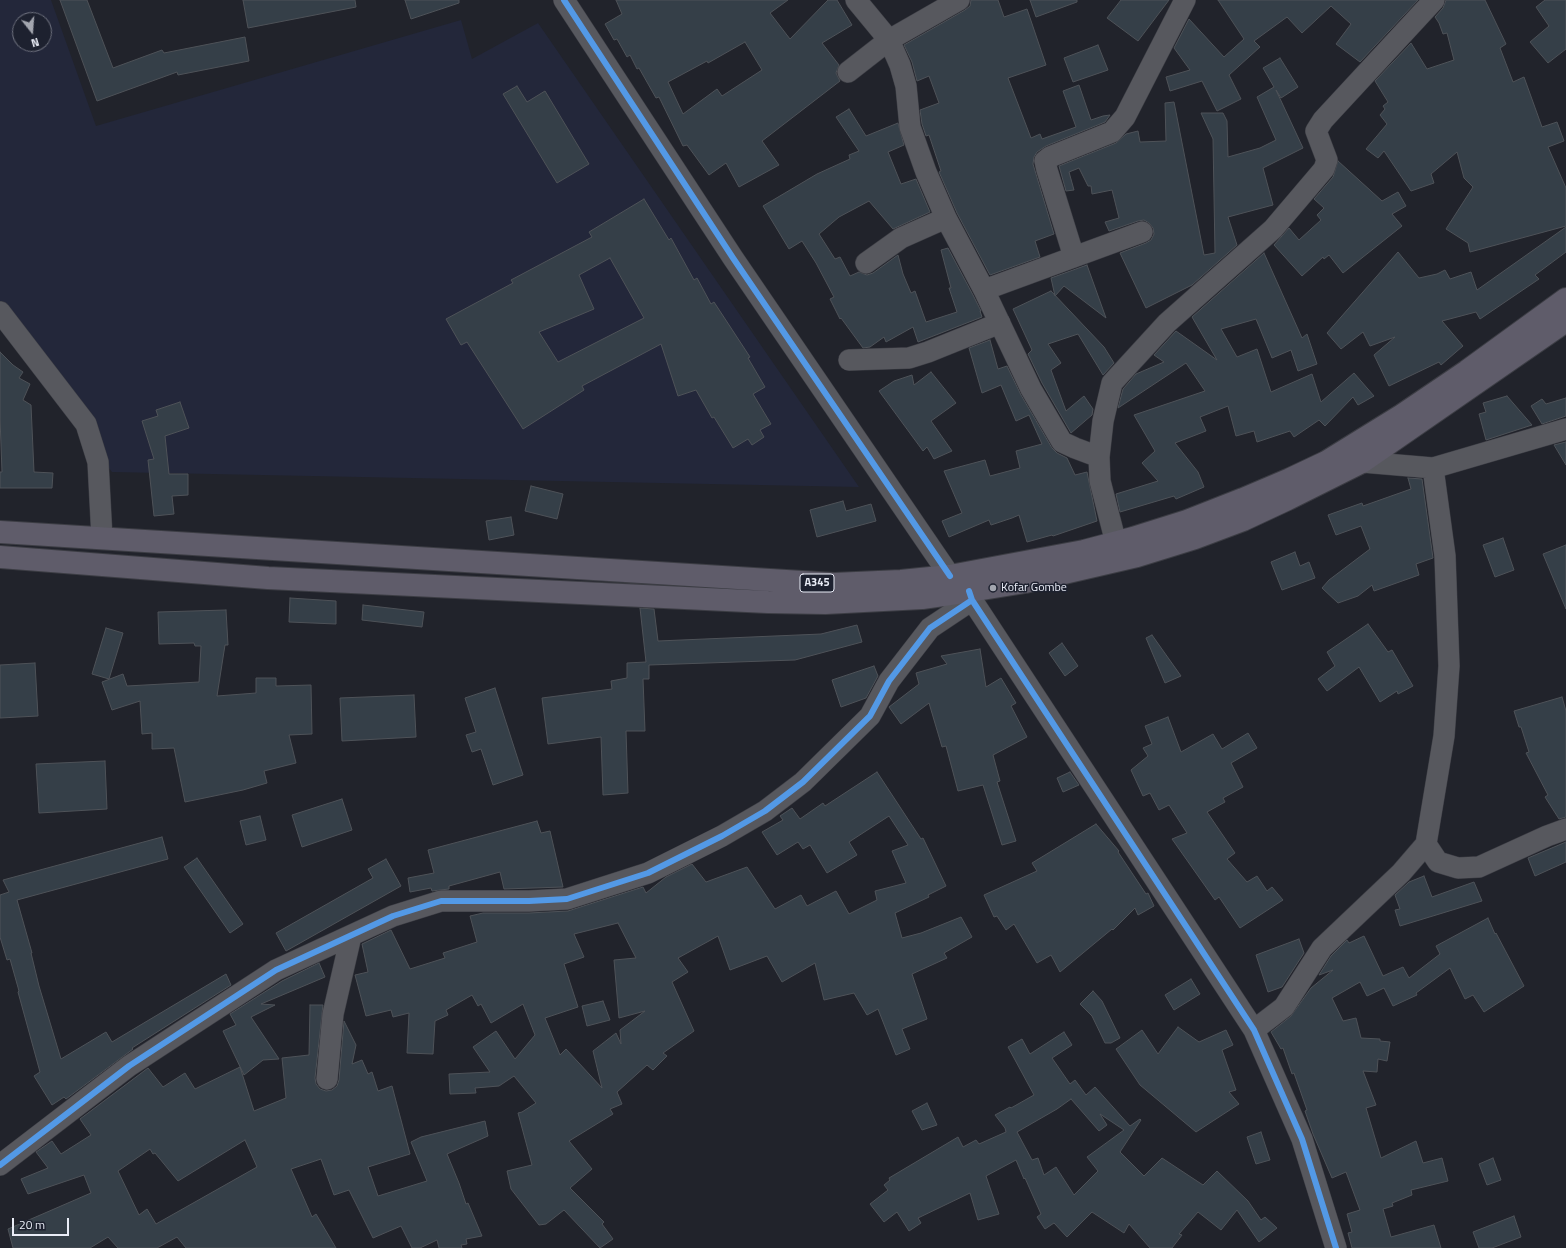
<!DOCTYPE html>
<html>
<head>
<meta charset="utf-8">
<style>
  body { margin:0 }
  #map { position:relative; width:1566px; height:1248px; overflow:hidden; background:#21232b; font-family:"Titillium Web",sans-serif }
  canvas { display:block }
  .north { position:absolute; left:12px; top:12px; width:40px; height:40px; box-sizing:border-box; background:#1d212f; border:1px solid #6f727f; border-radius:50%; rotate:163deg; font-size:11px; font-weight:700; line-height:16px; text-align:center; color:#e9ecf6 }
  .north::after { content:''; display:block; margin:auto; width:14px; height:18px; background:#a3a6af; clip-path:polygon(50% 0,100% 100%,50% 72%,0 100%) }
  .scale { position:absolute; left:12px; top:1218px; width:57px; height:18px; box-sizing:border-box; border:2px solid #e9ecf6; border-top:0; padding-left:5px; font-size:12px; line-height:14px; white-space:nowrap; color:#e9ecf6; -webkit-text-stroke:3px #1d212f; paint-order:stroke }
</style>
</head>
<body>
<div id="map">
<canvas width="1566" height="1248"></canvas>
<div class="north">N</div>
<div class="scale">20 m</div>
</div>
<script>
const ctx = document.querySelector('canvas').getContext('2d');
ctx.lineJoin = 'round';
function fill(path, color) { ctx.fillStyle = color; ctx.fill(path, 'evenodd'); }
const shape = rows => new Path2D(rows.map(r => 'M' + r).join(''));
function strokePath(path, color, width, dash) { ctx.strokeStyle = color; ctx.lineWidth = width; ctx.lineCap = dash ? 'butt' : 'round'; ctx.setLineDash(dash || []); ctx.stroke(path); }
function label(font, color, halo, rows, align = 'center') {
  ctx.font = font + ' "Titillium Web",sans-serif'; ctx.lineWidth = 3; ctx.setLineDash([]); ctx.textBaseline = 'middle'; ctx.strokeStyle = halo; ctx.fillStyle = color; for (const [text, x, y, turn = 0] of rows) {
    ctx.save(); ctx.translate(x, y); ctx.rotate((+turn || 0) * Math.PI / 180); ctx.textAlign = isNaN(turn) ? turn : align; if (halo) ctx.strokeText(text, 0, 0); ctx.fillText(text, 0, 0); ctx.restore();
  }
}
const built = shape([
  [0,0,51,0,96,126,461,20,472,59,538,23,859,487,112,472,0,327],
  [20,20,44,20,44,44,20,44]
]);
const building = shape([
  [60,0,87,0,113,68,162,50,164,53,245,37,249,61,178,75,177,72,97,101,60,0],
  [243,0,355,0,356,7,248,28,243,0],
  [405,0,459,0,459,3,411,19,405,0],
  [616,0,788,0,770,13,790,39,828,0,837,0,852,25,822,43,839,65,836,73,840,81,762,141,779,165,739,187,726,163,709,175,687,145,683,146,659,97,656,98,639,68,637,69,630,55,627,57,617,39,614,40,605,24,622,14,616,0],
  [745,42,762,70,722,96,717,89,683,114,668,82,707,61,708,63,745,42],
  [971,0,998,0,1004,17,1027,9,1046,65,1008,78,1031,138,1040,134,1042,139,1076,127,1063,91,1079,85,1091,120,1103,116,1110,115,1105,122,1046,146,1037,152,1034,157,1033,164,1054,234,1035,241,1040,257,990,275,957,213,939,172,941,171,929,135,926,136,922,124,920,110,939,103,929,76,917,81,912,62,904,45,965,10,970,6,971,0],
  [1030,0,1077,0,1077,2,1036,17,1030,0],
  [1121,0,1169,0,1138,41,1107,18,1121,0],
  [1218,0,1418,0,1360,62,1336,44,1351,24,1331,6,1302,33,1287,17,1254,41,1260,47,1229,75,1241,99,1217,111,1202,81,1170,91,1166,77,1190,70,1174,48,1189,19,1224,57,1244,39,1218,0],
  [1446,0,1485,0,1506,44,1500,48,1513,82,1524,77,1542,127,1557,122,1564,141,1548,147,1566,188,1566,226,1470,252,1468,243,1446,229,1473,187,1464,178,1457,152,1431,174,1434,183,1411,191,1384,151,1378,158,1366,149,1387,124,1380,115,1385,109,1383,106,1388,102,1375,81,1411,43,1427,69,1454,60,1447,33,1443,34,1439,23,1435,17,1443,8,1446,0],
  [1545,0,1566,0,1566,49,1548,63,1530,42,1549,26,1536,7,1545,0],
  [1098,45,1108,70,1073,82,1064,58,1098,45],
  [1280,58,1298,87,1281,98,1276,90,1303,148,1263,168,1273,205,1228,217,1237,245,1192,285,1146,308,1120,253,1146,243,1151,240,1154,234,1153,228,1149,223,1144,220,1138,221,1109,231,1105,222,1119,218,1112,190,1092,194,1091,186,1088,186,1079,168,1069,172,1074,190,1066,191,1059,166,1116,143,1126,134,1138,131,1140,142,1166,141,1165,103,1174,102,1204,255,1215,253,1213,139,1201,113,1223,113,1227,121,1228,157,1260,148,1276,140,1257,97,1274,87,1263,68,1280,58],
  [517,86,527,102,545,91,589,164,557,183,503,94,517,86],
  [849,109,866,136,898,123,904,145,888,152,901,184,916,179,930,212,893,229,869,201,839,217,819,234,835,259,840,257,850,276,859,272,867,275,873,273,898,255,903,274,911,293,915,291,926,322,957,312,949,288,951,288,941,250,948,248,973,295,981,311,980,311,982,317,918,342,913,327,886,342,884,337,870,347,863,348,841,318,840,319,830,299,834,297,816,263,802,241,789,249,763,206,817,174,850,159,849,155,859,151,836,117,849,109],
  [1338,161,1382,201,1398,192,1406,206,1392,214,1402,226,1343,273,1329,255,1324,259,1323,257,1302,276,1274,245,1289,228,1299,240,1321,220,1317,215,1324,208,1314,199,1333,177,1338,161],
  [644,199,669,240,671,238,694,280,697,278,711,304,714,302,750,357,748,358,765,387,753,394,771,424,760,430,764,437,752,445,748,439,733,448,714,417,712,418,696,390,678,396,661,344,582,386,584,390,523,429,467,342,461,345,446,319,513,283,511,280,592,237,589,232,644,199],
  [610,258,644,318,558,362,539,332,594,309,579,275,610,258],
  [1566,227,1566,252,1535,275,1539,279,1480,319,1476,312,1442,321,1463,346,1441,365,1439,362,1389,386,1374,355,1395,337,1370,346,1363,332,1341,349,1327,333,1398,252,1419,278,1437,274,1445,270,1450,279,1471,272,1477,290,1566,227],
  [1264,253,1302,338,1307,334,1317,364,1298,371,1291,350,1272,358,1256,319,1221,329,1237,357,1257,349,1271,392,1312,374,1321,402,1354,373,1374,396,1358,405,1353,397,1325,426,1319,420,1294,437,1290,431,1257,442,1254,431,1236,436,1228,406,1200,417,1206,431,1175,443,1198,472,1204,487,1176,499,1174,496,1120,512,1116,494,1158,481,1142,463,1155,451,1134,415,1205,391,1186,363,1118,408,1123,389,1136,374,1164,362,1154,355,1176,331,1217,360,1192,317,1264,253],
  [1087,265,1106,318,1064,286,1055,296,1051,278,1087,265],
  [1051,291,1104,347,1114,363,1103,375,1078,334,1048,344,1061,363,1051,370,1066,411,1084,396,1093,409,1092,415,1071,433,1042,383,1028,354,1032,350,1013,309,1051,291],
  [990,340,998,369,1007,366,1021,395,1052,448,1057,453,1067,458,1075,475,1087,472,1097,521,1053,536,1052,535,1027,542,1019,515,1012,518,991,525,989,520,949,537,942,521,962,513,944,471,985,460,990,476,1020,468,1016,451,1042,444,1029,415,1016,421,1001,385,982,393,969,348,990,340],
  [0,352,13,365,23,372,19,378,30,384,23,400,31,405,34,472,53,473,52,488,0,488,0,472,2,472,0,418,0,352],
  [931,372,956,403,931,421,952,451,934,459,927,447,923,451,879,391,894,381,912,375,914,385,931,372],
  [1507,396,1532,425,1486,440,1479,414,1486,412,1483,403,1507,396],
  [1566,398,1566,416,1542,424,1531,406,1542,399,1546,404,1566,398],
  [180,402,189,428,165,436,169,474,188,474,188,495,172,496,174,514,154,516,148,460,154,459,142,421,158,416,156,410,180,402],
  [1566,442,1566,465,1554,445,1566,442],
  [1408,478,1422,479,1433,558,1416,564,1419,575,1374,591,1372,585,1358,596,1338,603,1322,588,1329,580,1370,549,1361,526,1336,535,1328,515,1362,503,1363,506,1411,489,1408,478],
  [531,486,563,494,557,519,525,511,531,486],
  [843,501,846,511,871,504,876,521,817,537,810,510,843,501],
  [511,517,514,535,489,540,486,521,511,517],
  [1503,538,1514,570,1495,577,1483,545,1503,538],
  [1566,545,1566,609,1543,554,1566,545],
  [1295,552,1300,566,1309,562,1315,578,1282,590,1271,562,1295,552],
  [290,598,336,601,336,624,289,622,290,598],
  [363,605,424,612,422,627,362,620,363,605],
  [640,608,654,609,658,641,821,634,857,625,862,642,795,660,649,665,649,679,643,679,645,731,626,731,628,793,603,795,601,737,548,744,542,698,612,689,611,681,627,678,627,663,646,662,640,608],
  [226,610,228,645,225,645,217,696,256,693,256,678,276,678,276,686,311,685,312,734,289,735,296,763,264,771,267,783,243,790,185,802,174,748,152,749,152,733,142,734,140,701,112,710,102,682,123,674,127,686,199,682,201,646,195,646,194,643,159,644,158,612,226,610],
  [1368,624,1388,652,1392,650,1413,686,1398,694,1397,691,1380,702,1359,667,1327,691,1318,679,1335,666,1327,652,1368,624],
  [106,628,123,633,109,679,92,674,106,628],
  [1152,635,1181,676,1165,683,1146,638,1152,635],
  [1062,643,1078,666,1065,676,1049,653,1062,643],
  [980,649,986,687,1001,678,1016,703,1011,706,1027,737,993,755,1000,781,997,782,1016,841,1002,845,983,785,958,791,946,746,942,747,929,703,901,724,889,707,919,684,916,673,947,664,941,656,980,649],
  [35,663,38,716,0,718,0,665,35,663],
  [874,666,878,676,866,698,841,707,832,680,874,666],
  [495,688,523,775,493,785,481,749,472,752,466,735,476,732,465,698,495,688],
  [414,695,416,737,342,741,340,698,414,695],
  [1562,697,1566,711,1566,817,1559,819,1545,797,1548,795,1526,753,1529,752,1521,727,1519,727,1514,711,1562,697],
  [1168,717,1181,752,1213,734,1222,749,1248,733,1257,748,1231,763,1243,787,1223,798,1225,802,1207,812,1235,853,1227,859,1247,882,1257,876,1267,891,1272,887,1283,900,1240,928,1219,897,1215,900,1172,839,1187,833,1169,805,1159,810,1150,793,1143,796,1131,770,1148,756,1143,748,1152,744,1145,726,1168,717],
  [105,761,107,809,39,813,36,764,105,761],
  [877,772,921,839,923,838,946,886,928,895,929,897,895,913,902,938,921,933,961,917,972,937,944,953,947,958,912,974,927,1019,902,1029,910,1049,896,1055,878,1009,867,1015,854,993,824,1000,815,963,782,982,767,956,730,970,718,936,678,958,688,972,672,982,694,1031,663,1053,667,1056,653,1070,647,1065,617,1092,622,1104,610,1109,613,1114,569,1141,592,1169,570,1188,604,1222,602,1224,613,1239,600,1248,564,1210,546,1224,539,1225,511,1189,507,1171,532,1165,518,1113,522,1112,536,1103,514,1076,499,1086,475,1088,476,1093,450,1094,449,1074,490,1072,473,1047,496,1031,515,1059,535,1035,523,1004,491,1023,481,1004,478,1006,472,995,446,1010,448,1015,435,1021,433,1054,407,1053,409,1013,393,1017,391,1010,366,1016,355,975,368,972,362,944,391,930,410,969,445,958,443,953,477,942,470,916,483,913,529,913,568,911,643,887,646,893,666,877,692,864,706,882,747,867,775,909,801,895,807,906,836,891,849,914,877,900,875,891,906,883,892,851,908,845,889,816,849,842,857,855,827,873,810,845,803,849,798,842,777,855,762,832,783,820,780,816,792,808,800,819,823,803,825,806,877,772],
  [618,923,636,958,614,960,619,1018,645,1011,620,1030,621,1044,616,1033,593,1051,602,1088,566,1049,560,1055,545,1018,578,1007,564,964,584,957,574,934,618,923],
  [1070,772,1079,785,1063,792,1057,778,1070,772],
  [342,799,352,830,302,847,292,815,342,799],
  [260,816,266,840,246,845,240,821,260,816],
  [537,821,541,833,550,831,563,887,504,889,500,872,449,886,449,889,432,891,431,888,410,892,408,878,434,873,428,850,537,821],
  [1096,824,1119,851,1118,852,1146,894,1148,893,1154,906,1138,915,1135,908,1113,930,1112,929,1060,972,1051,955,1037,963,1014,924,1006,930,997,916,994,917,984,895,1037,871,1032,863,1096,824],
  [162,837,168,859,17,900,32,953,31,953,39,986,61,1059,106,1032,112,1042,226,974,231,985,132,1048,133,1049,66,1099,64,1097,52,1105,34,1076,40,1072,18,992,19,991,10,959,7,960,0,937,0,895,9,892,3,880,162,837],
  [1566,842,1566,862,1535,876,1528,858,1566,842],
  [197,858,243,924,230,933,184,867,197,858],
  [386,859,401,886,286,951,276,933,373,878,368,869,386,859],
  [1424,876,1432,897,1474,882,1482,901,1400,926,1395,910,1400,909,1395,895,1409,882,1424,876],
  [1488,918,1495,934,1496,933,1524,986,1484,1012,1473,995,1465,999,1450,968,1416,993,1417,995,1393,1006,1384,988,1367,996,1360,982,1332,998,1343,1021,1356,1018,1361,1038,1380,1039,1380,1041,1390,1042,1387,1061,1378,1059,1377,1072,1363,1071,1376,1105,1366,1108,1381,1158,1416,1141,1423,1163,1442,1158,1448,1181,1411,1190,1412,1195,1392,1203,1393,1206,1383,1209,1391,1237,1434,1225,1441,1248,1352,1248,1348,1233,1352,1232,1347,1214,1360,1210,1346,1172,1332,1178,1313,1134,1305,1111,1307,1110,1294,1073,1292,1074,1283,1048,1281,1049,1271,1032,1291,1016,1311,988,1333,970,1319,975,1331,956,1347,940,1349,943,1364,936,1383,976,1403,967,1409,978,1440,954,1436,946,1488,918],
  [1299,939,1304,953,1282,987,1268,992,1256,955,1299,939],
  [319,963,325,977,261,1004,275,1005,251,1017,279,1059,263,1060,244,1075,223,1031,236,1025,230,1014,282,981,319,963],
  [1191,979,1200,994,1174,1010,1165,995,1191,979],
  [1093,991,1102,1001,1120,1038,1111,1043,1105,1043,1092,1016,1080,1004,1093,991],
  [603,1001,610,1020,587,1026,582,1006,603,1001],
  [310,1005,323,1005,315,1078,316,1084,320,1089,326,1091,332,1090,337,1086,339,1080,344,1021,356,1045,352,1064,362,1060,368,1074,372,1072,378,1091,392,1086,410,1154,368,1167,378,1196,427,1181,411,1142,421,1137,485,1121,488,1136,447,1154,459,1183,466,1204,468,1203,482,1236,466,1239,467,1244,461,1245,462,1248,439,1248,437,1240,420,1248,412,1248,401,1226,373,1238,349,1190,334,1195,321,1159,291,1169,312,1217,316,1214,336,1248,186,1248,177,1237,157,1248,118,1248,108,1237,90,1248,13,1248,8,1229,91,1193,84,1175,28,1194,21,1179,48,1168,36,1152,52,1141,61,1154,91,1135,80,1119,148,1068,163,1087,185,1073,195,1089,240,1067,254,1111,286,1098,282,1058,309,1055,310,1005],
  [245,1140,257,1167,156,1224,147,1209,139,1215,118,1171,150,1149,153,1154,155,1153,178,1181,245,1140],
  [1178,1027,1199,1042,1226,1030,1233,1045,1222,1050,1236,1090,1229,1092,1239,1104,1196,1132,1140,1085,1116,1049,1142,1030,1158,1054,1178,1027],
  [1064,1032,1072,1045,1052,1058,1070,1084,1075,1080,1086,1095,1095,1087,1130,1126,1140,1119,1141,1120,1120,1152,1144,1176,1162,1158,1203,1185,1217,1171,1248,1201,1261,1220,1265,1217,1277,1228,1259,1242,1237,1210,1221,1230,1198,1212,1179,1234,1182,1235,1172,1248,1150,1248,1129,1224,1124,1233,1092,1212,1067,1237,1054,1223,1045,1229,1037,1217,1041,1214,1025,1178,1024,1179,1016,1160,986,1176,999,1214,978,1220,970,1193,918,1218,921,1223,909,1231,897,1212,884,1222,870,1204,888,1190,884,1185,890,1180,889,1178,958,1137,963,1147,976,1140,979,1144,1006,1132,1005,1128,995,1115,1010,1107,1011,1108,1034,1095,1008,1047,1022,1039,1030,1054,1064,1032],
  [1071,1099,1099,1131,1107,1125,1100,1114,1124,1130,1087,1157,1098,1171,1074,1195,1056,1167,1044,1175,1038,1158,1032,1160,1017,1132,1057,1109,1071,1099],
  [927,1103,937,1125,922,1130,912,1111,927,1103],
  [1261,1132,1270,1160,1256,1164,1247,1137,1261,1132],
  [1493,1158,1501,1180,1487,1185,1479,1164,1493,1158],
  [1514,1216,1521,1237,1492,1248,1479,1248,1473,1232,1514,1216]
]);
const minor = shape([
  [564,0,733,258,950,576],
  [856,0,889,40,900,65,906,86,910,127,926,172,946,218,984,290,1031,389,1062,442,1075,448,1099,457],
  [848,72,889,40,959,0],
  [1074,257,1047,170,1045,161,1050,157,1112,132,1125,117,1185,0],
  [866,263,901,238,946,218],
  [984,290,1142,232],
  [0,312,86,424,98,462,102,538],
  [849,360,909,358,928,352,1000,323],
  [1362,462,1433,468,1566,429],
  [1116,543,1100,481,1099,457,1103,421,1112,383,1167,323,1273,229,1324,169,1327,160,1316,131,1323,120,1434,0],
  [969,591,972,600,1254,1030,1302,1139,1336,1248],
  [1426,844,1438,862,1458,868,1479,867,1547,836,1566,829],
  [1254,1030,1284,1007,1322,948,1401,873,1426,844,1444,736,1449,666,1445,556,1433,468],
  [327,1079,333,1014,351,936],
  [0,1165,129,1066,276,970,393,916,441,901,529,901,567,899,648,873,722,836,765,811,803,782,870,716,889,681,930,628,972,600]
]);
const trunk = shape([
  [0,532,834,584,901,581,950,576,1084,551,1133,538,1187,521,1243,499,1290,479,1326,462,1402,415,1467,371,1566,299],
  [0,557,268,578,768,602,825,603,922,598,950,594,1025,582,1137,556,1195,538,1243,520,1288,499,1362,462,1566,321]
]);
const cycleway = shape([
  [564,0,733,258,950,576],
  [969,591,972,600,1254,1030,1302,1139,1336,1248],
  [0,1165,129,1066,276,970,393,916,441,901,529,901,567,899,648,873,722,836,765,811,803,782,870,716,889,681,930,628,972,600]
]);
const markers = [
  [993,588,4,"#a3a6af"]
];
const shields = [
  [817,583,34]
];
const shieldNames = [
  ["A345",817,583]
];
const poiNames = [
  ["Kofar Gombe",1001,588]
];
fill(built, '#23273a');
fill(building, '#353f48');
strokePath(building, '#4e5258', 1);
strokePath(minor, '#3c3d44', 22);
strokePath(trunk, '#3c3d44', 24);
strokePath(minor, '#57585e', 21);
strokePath(trunk, '#5f5c6a', 22);
strokePath(cycleway, '#5399e6', 6);
for (const [x, y, r, color] of markers) { const dot = new Path2D(); dot.arc(x, y, r, 0, 2 * Math.PI); ctx.fillStyle = color; ctx.fill(dot); strokePath(dot, '#1d212f', 1.5); }
for (const [x, y, w] of shields) { const box = new Path2D(); box.roundRect(x - w / 2, y - 9, w, 18, 3); ctx.fillStyle = '#1d212f'; ctx.fill(box); strokePath(box, '#e9ecf6', 1); }
label('bold 11px', '#e9ecf6', null, shieldNames);
label('12px', '#e9ecf6', '#1d212f', poiNames, 'left');
</script>
</body>
</html>
